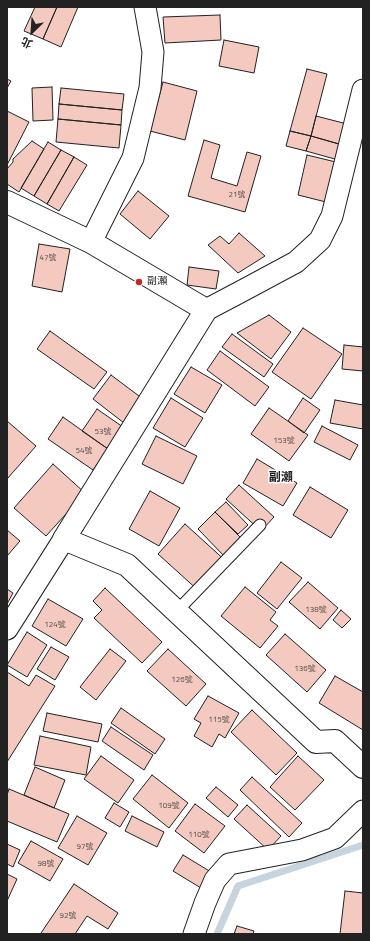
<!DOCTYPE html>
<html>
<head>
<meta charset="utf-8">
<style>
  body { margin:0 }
  #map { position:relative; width:370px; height:941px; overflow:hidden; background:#fff; font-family:"Titillium Web","Noto Sans TC",sans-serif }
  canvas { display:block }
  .frame { position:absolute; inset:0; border:8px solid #222; pointer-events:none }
  .north { position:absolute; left:12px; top:12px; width:40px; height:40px; -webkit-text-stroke:3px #fff; paint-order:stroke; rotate:205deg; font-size:11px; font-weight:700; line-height:16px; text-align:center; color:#222 }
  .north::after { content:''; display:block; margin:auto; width:14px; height:18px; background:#222; clip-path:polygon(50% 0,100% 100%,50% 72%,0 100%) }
</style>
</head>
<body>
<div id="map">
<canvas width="370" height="941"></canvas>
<div class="frame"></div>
<div class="north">北</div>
</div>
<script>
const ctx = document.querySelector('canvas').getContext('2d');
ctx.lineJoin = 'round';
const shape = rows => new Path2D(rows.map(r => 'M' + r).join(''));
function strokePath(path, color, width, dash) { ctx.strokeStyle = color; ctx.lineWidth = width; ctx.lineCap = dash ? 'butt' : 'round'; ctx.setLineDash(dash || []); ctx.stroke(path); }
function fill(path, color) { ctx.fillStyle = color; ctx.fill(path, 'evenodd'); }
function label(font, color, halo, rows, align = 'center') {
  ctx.font = font + ' "Titillium Web","Noto Sans TC",sans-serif'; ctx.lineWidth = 3; ctx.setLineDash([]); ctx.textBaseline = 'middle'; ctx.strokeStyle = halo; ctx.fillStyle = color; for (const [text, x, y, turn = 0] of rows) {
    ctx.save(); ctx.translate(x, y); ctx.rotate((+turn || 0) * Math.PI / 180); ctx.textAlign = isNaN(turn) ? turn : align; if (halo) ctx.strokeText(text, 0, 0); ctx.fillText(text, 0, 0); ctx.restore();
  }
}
const stream = shape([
  [217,934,238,886,363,845]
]);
const building = shape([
  [35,7,57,7,43,39,24,31,35,7],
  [57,7,78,7,61,47,43,39,57,7],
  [220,15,221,40,165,43,163,17,220,15],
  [224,40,259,47,254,73,219,66,224,40],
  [307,69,327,74,311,136,290,131,307,69],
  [7,79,11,81,7,88,7,79],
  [163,82,197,91,185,140,150,131,163,82],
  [52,87,53,120,33,121,32,88,52,87],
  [61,88,124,94,122,110,59,104,61,88],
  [59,104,122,110,121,125,58,119,59,104],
  [7,111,29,122,7,165,7,111],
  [316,116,351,125,346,146,311,136,316,116],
  [58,119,121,125,119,148,56,142,58,119],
  [290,131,311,136,306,151,286,146,290,131],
  [311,136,346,146,342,161,306,151,311,136],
  [204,140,220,145,211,178,237,186,247,152,261,156,245,212,188,196,204,140],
  [32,141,44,149,19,192,7,184,7,169,13,162,13,159,32,141],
  [48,142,61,150,34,196,21,188,48,142],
  [61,150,74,157,47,204,34,196,61,150],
  [307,155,340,163,330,203,298,195,307,155],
  [74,157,87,165,59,211,47,204,74,157],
  [138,191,169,216,150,239,120,214,138,191],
  [239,233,265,256,238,273,208,245,220,236,229,244,239,233],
  [39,244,70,249,62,292,32,286,39,244],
  [189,267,219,271,216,289,187,285,189,267],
  [269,315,291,332,271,359,237,333,269,315],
  [303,328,342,354,311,399,272,372,303,328],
  [50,331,107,372,94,389,37,349,50,331],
  [232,334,273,364,264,377,222,347,232,334],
  [344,345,363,347,363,371,342,369,344,345],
  [220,351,269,387,255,406,207,370,220,351],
  [191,367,222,385,205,413,174,394,191,367],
  [111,375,143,399,124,423,93,399,111,375],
  [171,398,203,418,185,447,153,428,171,398],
  [303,398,320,410,304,433,288,421,303,398],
  [335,400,363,405,363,429,330,423,335,400],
  [269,408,308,435,289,461,251,434,269,408],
  [97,409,123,427,108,449,82,431,97,409],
  [63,417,108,449,93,470,48,439,63,417],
  [7,421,36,446,7,479,7,421],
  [322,426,358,445,350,460,314,442,322,426],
  [156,436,197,456,183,484,142,464,156,436],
  [257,459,297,483,283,506,243,483,257,459],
  [53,464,85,493,46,536,14,508,53,464],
  [239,485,274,517,261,531,226,499,239,485],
  [310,487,348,510,331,538,293,515,310,487],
  [150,491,180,508,159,546,129,529,150,491],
  [226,502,248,525,238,534,215,512,226,502],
  [215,512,243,540,225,557,198,529,215,512],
  [185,524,228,563,200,592,158,554,185,524],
  [7,530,20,541,7,556,7,530],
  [281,562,302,578,277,609,257,593,281,562],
  [308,582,338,608,320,629,289,602,308,582],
  [245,587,276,612,270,620,278,626,260,648,221,616,245,587],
  [105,588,162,642,142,663,94,618,102,610,93,601,105,588],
  [7,589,13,593,7,604,7,589],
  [48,599,83,619,66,646,32,626,48,599],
  [341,610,351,619,342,628,333,620,341,610],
  [27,632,47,645,27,677,7,665,27,632],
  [285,634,326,670,307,692,266,655,285,634],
  [51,647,69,657,55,680,37,669,51,647],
  [110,649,126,661,96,700,80,687,110,649],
  [168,649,206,684,186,706,147,671,168,649],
  [7,672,29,686,36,675,55,686,7,762,7,672],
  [335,676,363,692,363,730,319,703,335,676],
  [208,696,239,713,225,738,219,734,212,747,194,736,201,723,194,719,208,696],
  [121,708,165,739,155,754,111,723,121,708],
  [252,710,297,753,276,775,231,732,252,710],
  [47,713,102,724,98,742,43,731,47,713],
  [111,727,153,755,144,770,102,741,111,727],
  [40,736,91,747,86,775,34,765,40,736],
  [101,756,134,780,118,803,84,779,101,756],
  [298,756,324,780,295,810,270,787,298,756],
  [35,767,65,780,54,808,24,795,35,767],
  [152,775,188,803,169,828,133,799,152,775],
  [252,777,302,823,289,837,240,790,252,777],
  [216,787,238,805,228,817,206,798,216,787],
  [9,789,69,814,57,842,7,821,7,795,9,789],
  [114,803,129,812,120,827,105,818,114,803],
  [195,804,225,826,204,853,175,831,195,804],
  [247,805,281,836,268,850,234,819,247,805],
  [77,816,107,833,88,865,58,848,77,816],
  [132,816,164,832,157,847,125,831,132,816],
  [31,841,63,859,50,881,18,863,31,841],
  [7,844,20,850,13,867,7,864,7,844],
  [183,855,211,872,201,888,173,871,183,855],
  [7,874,17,879,7,901,7,874],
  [74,884,118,913,108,929,87,916,75,934,42,934,41,933,74,884],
  [345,891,363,893,363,934,340,934,345,891],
  [237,926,254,931,253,934,234,934,237,926]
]);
const service = shape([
  [177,611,260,525]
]);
const minor = shape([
  [91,242,133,158,150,88,153,52,145,7],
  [206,310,242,291,296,262,320,240,332,216,363,90],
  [7,629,64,539],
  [194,934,205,903,215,880,229,864,302,850,335,838,363,811]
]);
const tertiary = shape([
  [7,202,91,242,206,310,64,539,127,565,316,742,335,741,363,767]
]);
const markers = [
  [139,282,4,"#c62828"]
];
const numberNames = [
  ["21號",237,195],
  ["47號",48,258],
  ["53號",103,432],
  ["153號",284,441],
  ["54號",84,451],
  ["138號",316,610],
  ["124號",55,625],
  ["136號",305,669],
  ["126號",182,680],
  ["115號",219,720],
  ["109號",169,806],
  ["110號",199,835],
  ["97號",85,847],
  ["98號",46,864],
  ["92號",68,916]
];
const poiNames = [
  ["副瀨",147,282]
];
const quarterNames = [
  ["副瀨",281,478]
];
strokePath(stream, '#c7d3dd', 7);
fill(building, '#f3c9c0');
strokePath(building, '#222', 1);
strokePath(service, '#222', 13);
strokePath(minor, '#222', 23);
strokePath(tertiary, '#222', 24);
strokePath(service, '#fff', 11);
strokePath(minor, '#fff', 21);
strokePath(tertiary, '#fff', 22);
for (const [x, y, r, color] of markers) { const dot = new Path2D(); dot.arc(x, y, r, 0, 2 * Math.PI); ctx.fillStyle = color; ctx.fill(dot); strokePath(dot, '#fff', 1.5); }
label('8px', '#564c4a', null, numberNames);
label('10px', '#222', '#fff', poiNames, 'left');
label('bold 12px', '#222', '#fff', quarterNames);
</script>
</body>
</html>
